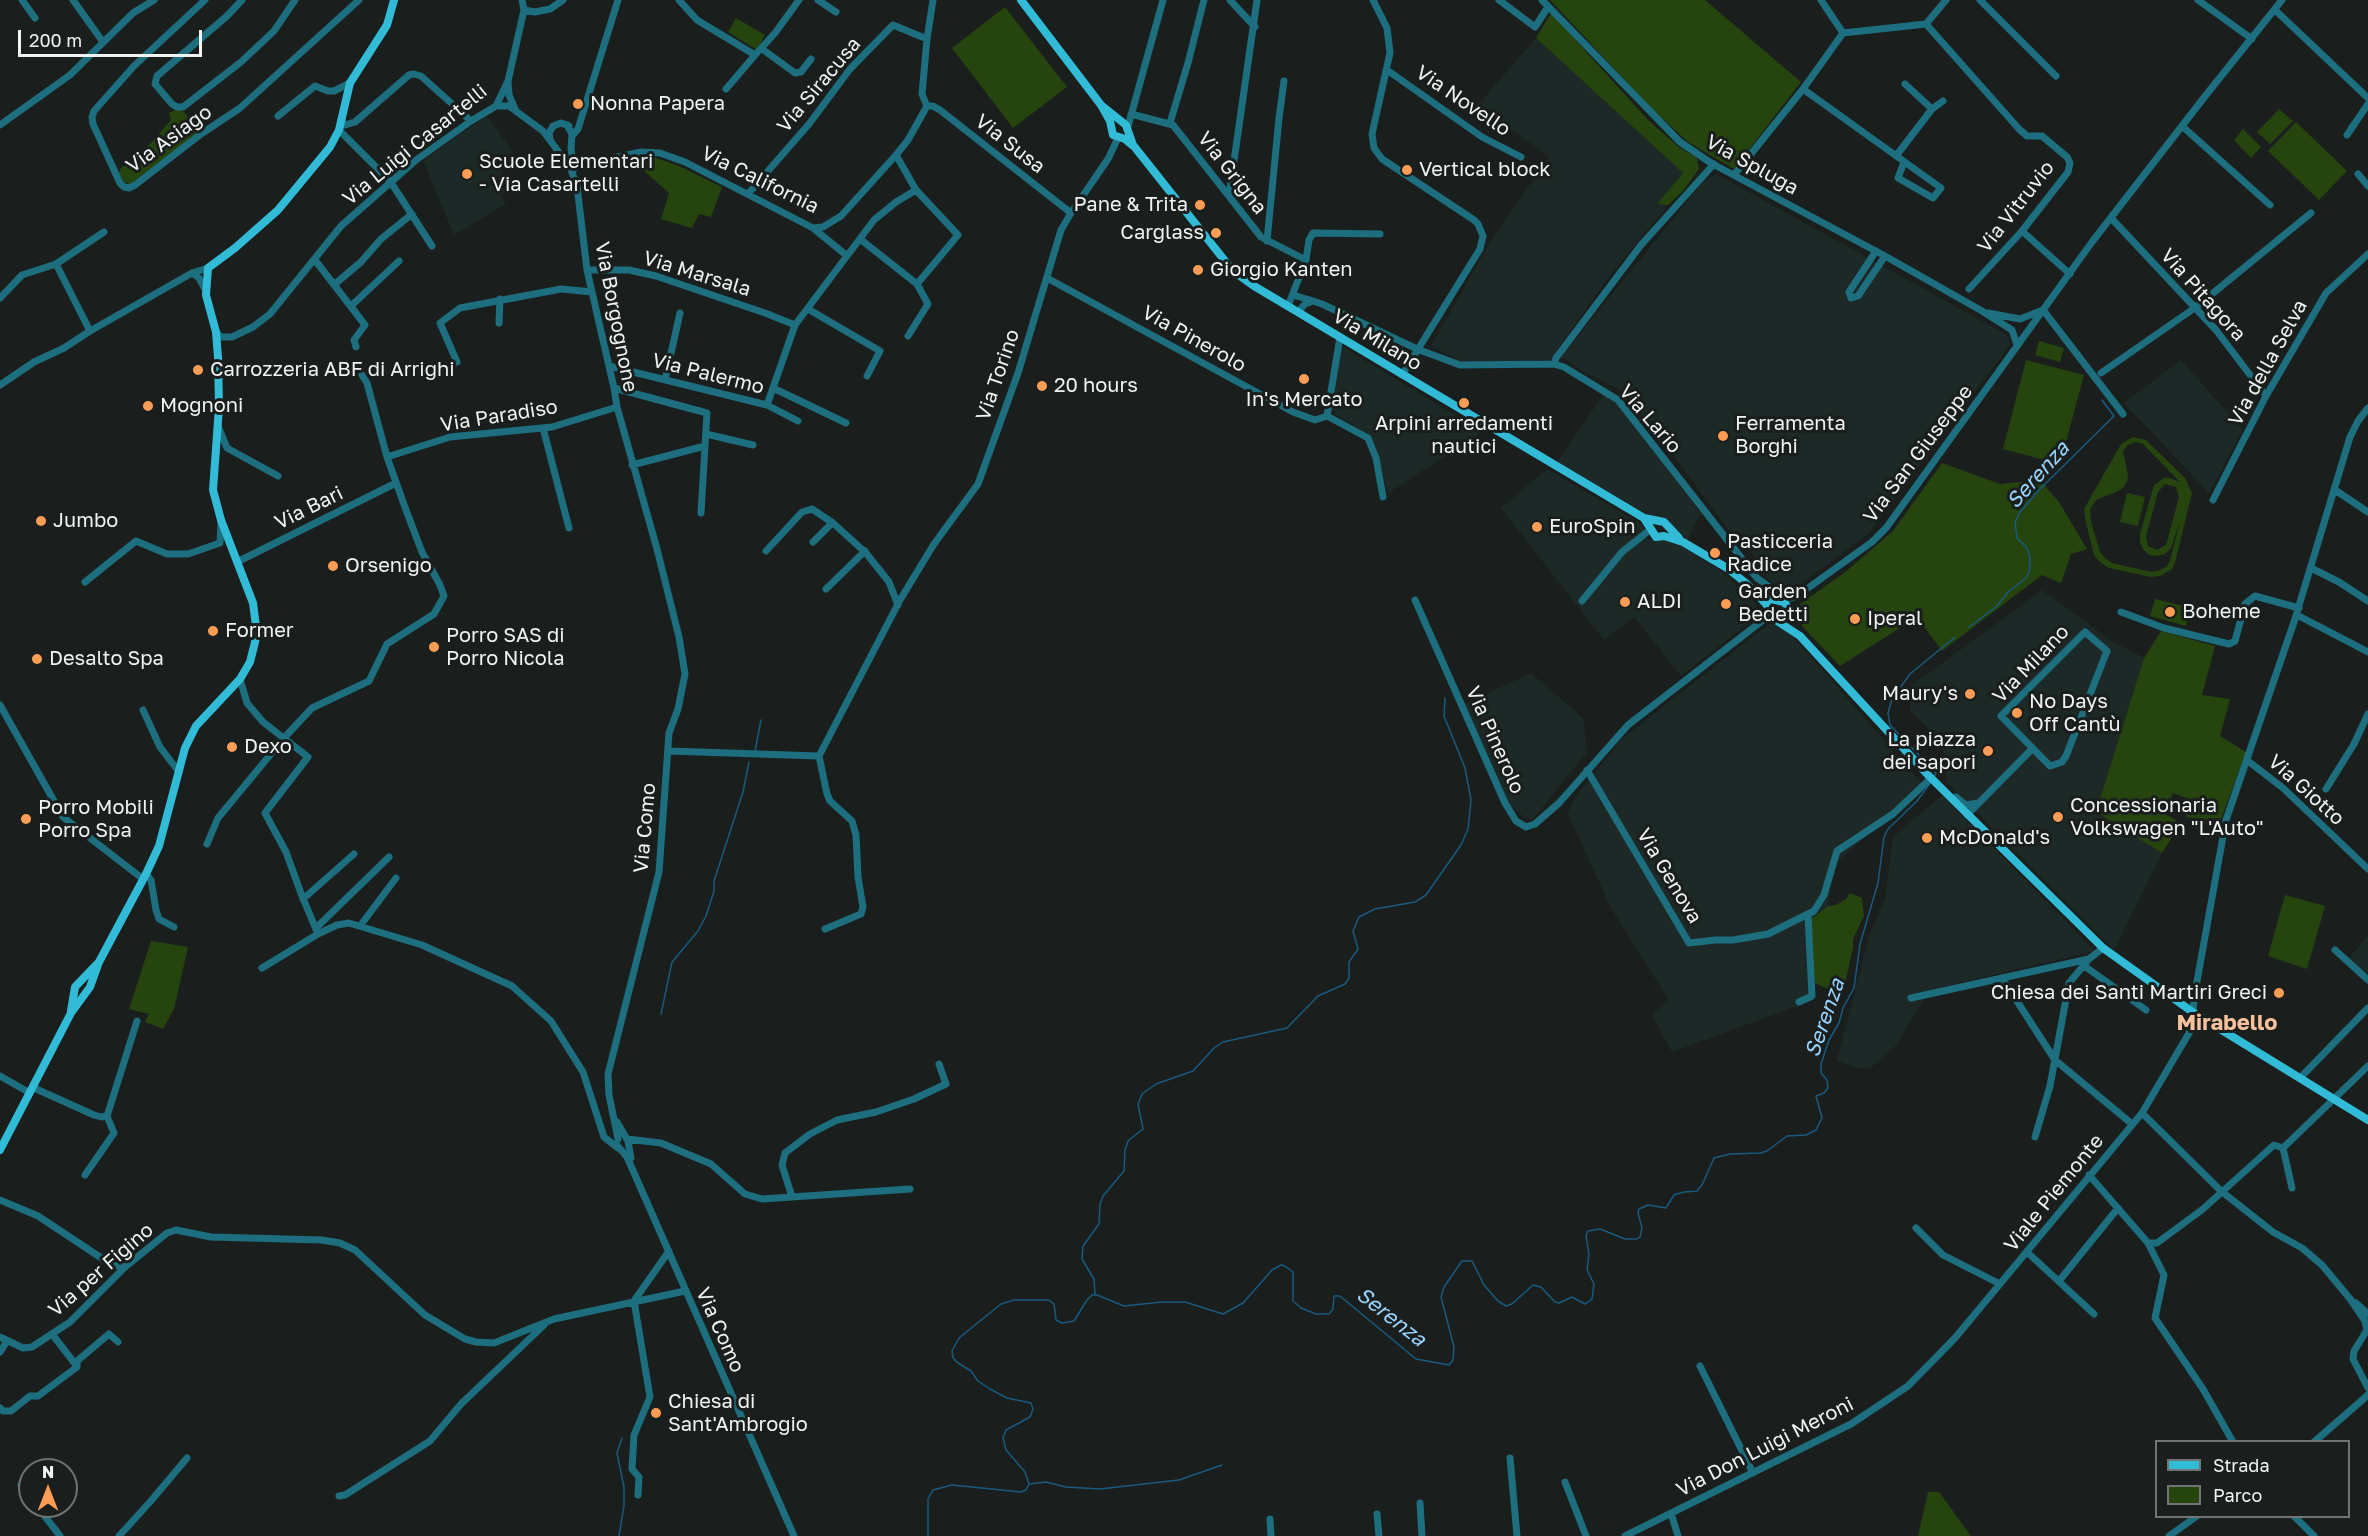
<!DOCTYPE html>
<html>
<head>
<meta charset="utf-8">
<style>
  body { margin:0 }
  #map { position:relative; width:2368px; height:1536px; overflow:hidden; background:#1a1f1e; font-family:"Golos Text",sans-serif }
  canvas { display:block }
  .legend { position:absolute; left:2155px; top:1440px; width:195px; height:78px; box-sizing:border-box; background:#1a1f1e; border:2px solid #707473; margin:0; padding:8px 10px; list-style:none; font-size:18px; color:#f0f3f2 }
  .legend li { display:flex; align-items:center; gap:12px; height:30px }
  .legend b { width:30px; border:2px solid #707473 }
  .north { position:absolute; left:18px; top:1458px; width:60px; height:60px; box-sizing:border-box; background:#1a1f1e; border:2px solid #707473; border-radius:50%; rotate:0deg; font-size:16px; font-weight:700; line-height:24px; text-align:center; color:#f0f3f2 }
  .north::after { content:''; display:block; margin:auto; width:21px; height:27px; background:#fd9d55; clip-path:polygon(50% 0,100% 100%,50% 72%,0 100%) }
  .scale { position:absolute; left:18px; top:30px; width:184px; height:27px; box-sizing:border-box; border:3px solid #f0f3f2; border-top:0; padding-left:8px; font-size:18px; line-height:21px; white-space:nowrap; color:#f0f3f2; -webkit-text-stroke:4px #1a1f1e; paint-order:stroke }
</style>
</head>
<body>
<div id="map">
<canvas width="2368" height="1536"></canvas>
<ul class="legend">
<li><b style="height:8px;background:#32bbd6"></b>Strada</li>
<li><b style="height:16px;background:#25440e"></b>Parco</li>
</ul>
<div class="north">N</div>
<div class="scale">200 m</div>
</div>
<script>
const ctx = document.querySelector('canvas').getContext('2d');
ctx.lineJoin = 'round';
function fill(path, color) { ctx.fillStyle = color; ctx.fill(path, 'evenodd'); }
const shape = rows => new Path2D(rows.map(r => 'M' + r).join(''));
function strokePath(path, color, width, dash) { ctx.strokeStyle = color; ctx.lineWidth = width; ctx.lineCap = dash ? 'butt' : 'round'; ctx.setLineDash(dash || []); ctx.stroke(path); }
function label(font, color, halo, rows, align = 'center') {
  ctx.font = font + ' "Golos Text",sans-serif'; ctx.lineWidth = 6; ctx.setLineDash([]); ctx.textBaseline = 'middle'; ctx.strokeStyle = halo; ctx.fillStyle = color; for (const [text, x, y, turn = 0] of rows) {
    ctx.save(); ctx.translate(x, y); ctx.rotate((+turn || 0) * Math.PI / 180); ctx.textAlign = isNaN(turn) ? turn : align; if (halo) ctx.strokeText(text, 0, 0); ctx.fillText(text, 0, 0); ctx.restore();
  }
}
const built = shape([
  [1536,38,1683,173,1658,204,1668,205,1608,278,1550,360,1463,362,1431,346,1490,242,1549,157,1478,105],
  [487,116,513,152,497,163,514,186,500,195,506,204,454,235,423,160],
  [1716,174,2009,336,2010,345,1869,533,1787,595,1760,573,1756,557,1733,536,1669,449,1619,389,1584,372,1561,357,1703,182],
  [1341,346,1470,424,1483,432,1388,493,1376,446,1368,434,1338,416,1332,409],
  [2181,360,2243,430,2209,493,2124,403],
  [1604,394,1619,406,1701,514,1687,540,1666,519,1645,513,1557,462],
  [1547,469,1643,525,1646,529,1645,537,1655,541,1667,539,1678,543,1722,572,1755,602,1758,610,1757,616,1681,676,1634,617,1604,640,1501,508],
  [2042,590,2112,641,2144,658,2096,812,2162,853,2114,950,1946,782,1946,756,1926,726,1910,711,1911,686],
  [1769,624,1784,626,1923,785,1834,865,1828,906,1814,916,1810,924,1814,1000,1672,1052,1652,1015,1668,999,1611,908,1568,814,1575,797,1622,739],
  [1531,673,1583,718,1587,752,1532,820,1525,818,1510,805,1465,704],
  [1942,795,2095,951,1930,990,1894,1048,1869,1069,1855,1067,1837,1061,1869,937,1885,899,1893,837],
  [2368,936,2368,977,2348,959]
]);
const green = shape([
  [1550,0,1705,0,1801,82,1734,169,1688,142,1651,108],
  [1005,7,1067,87,1013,128,952,48],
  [1551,13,1648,120,1680,148,1697,158,1699,169,1683,191,1668,205,1657,204,1683,173,1536,38],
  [736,18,765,35,757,50,728,32],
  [2279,109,2293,121,2270,144,2257,132],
  [175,110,182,110,201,131,130,184,124,182,119,173,121,168,134,159,136,160,171,120,169,113],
  [2296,122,2347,171,2319,200,2268,151],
  [2243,129,2261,147,2251,158,2234,140],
  [643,157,653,157,679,166,722,187,711,217,699,214,692,228,661,219,669,193,634,162],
  [2039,341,2064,348,2060,362,2035,355],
  [2026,360,2084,375,2060,464,2003,449],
  [2133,437,2146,440,2185,478,2192,493,2175,563,2172,569,2160,576,2151,577,2109,568,2100,562,2094,555,2086,523,2084,509,2121,444],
  [2135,442,2143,444,2180,482,2170,478,2164,478,2154,485,2140,534,2140,542,2143,549,2149,555,2157,556,2165,554,2171,548,2180,521,2170,561,2167,566,2158,571,2151,572,2112,563,2104,557,2100,552,2091,522,2090,510,2096,500,2116,492,2123,488,2127,481,2128,475,2123,451,2128,445],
  [2165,484,2176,487,2179,497,2166,545,2157,550,2148,546,2146,536,2158,492],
  [1942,463,2000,484,2040,480,2059,502,2087,549,2071,554,2061,583,2042,575,1942,651,1917,617,1840,666,1802,626,1800,604,1844,573,1893,531],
  [2127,493,2145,497,2138,526,2120,522],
  [2155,599,2191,608,2186,626,2150,616],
  [2161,631,2215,646,2202,695,2230,699,2220,736,2246,752,2220,822,2186,817,2192,800,2173,793,2165,814,2181,823,2162,853,2096,812,2144,658],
  [1850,893,1862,898,1864,916,1853,939,1853,948,1844,988,1834,992,1813,982,1811,919,1828,906,1836,905,1846,899],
  [2285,895,2325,906,2307,969,2268,956],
  [151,941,188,947,174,1009,163,1029,145,1022,149,1014,129,1009],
  [1928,1492,1939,1492,1971,1536,1918,1536]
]);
const stream = shape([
  [1969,627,1996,607,2008,592,2026,578,2030,570,2030,557,2027,548,2017,538,2015,522,2020,512,2038,491,2114,416,2102,400],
  [755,751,761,720],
  [1934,777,1936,773,1890,725,1888,713,1892,699,1910,674,1955,637],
  [661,1014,672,962,698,931,706,916,714,891,714,881,743,792,749,762],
  [1095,1294,1094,1279,1082,1259,1083,1246,1099,1224,1100,1204,1103,1196,1124,1171,1125,1150,1128,1141,1143,1129,1138,1104,1142,1094,1156,1084,1193,1071,1214,1048,1223,1042,1287,1028,1318,996,1345,984,1349,978,1349,962,1358,949,1353,931,1359,917,1375,909,1415,902,1426,895,1461,845,1468,829,1471,800,1465,768,1444,716,1445,698],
  [1029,1484,1046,1482,1066,1487,1100,1489,1179,1480,1222,1465],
  [619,1536,624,1506,624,1487,617,1453,622,1438],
  [928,1536,928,1499,933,1490,952,1485,1021,1492,1026,1490,1029,1484,1025,1472,1006,1450,1003,1438,1006,1430,1030,1417,1033,1409,1031,1403,1007,1398,990,1389,978,1381,971,1371,958,1363,953,1358,952,1351,959,1338,1001,1304,1014,1300,1049,1300,1054,1304,1056,1320,1062,1323,1074,1321,1087,1300,1092,1295,1097,1295,1124,1306,1162,1302,1185,1302,1223,1314,1243,1303,1272,1270,1281,1265,1285,1266,1293,1272,1293,1301,1301,1308,1316,1314,1329,1314,1333,1309,1334,1296,1340,1296,1416,1359,1449,1365,1453,1360,1454,1347,1441,1297,1444,1287,1462,1261,1472,1261,1484,1285,1498,1301,1506,1306,1512,1304,1533,1285,1541,1287,1555,1302,1559,1303,1572,1297,1585,1304,1592,1299,1594,1284,1587,1270,1589,1254,1586,1236,1588,1231,1600,1229,1625,1239,1637,1239,1640,1237,1642,1228,1638,1213,1639,1209,1648,1205,1666,1208,1674,1195,1684,1192,1697,1191,1702,1185,1714,1158,1730,1154,1760,1153,1767,1151,1787,1136,1806,1135,1816,1130,1822,1118,1816,1096,1824,1093,1828,1088,1827,1080,1821,1073,1821,1064,1829,1040,1839,1023,1843,1008,1854,988,1860,944,1878,883,1884,837,1888,829,1917,801,1931,782]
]);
const minor = shape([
  [22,0,35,18],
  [73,0,103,42],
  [205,0,134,66,94,111,92,117,93,124,120,183,124,187,129,188,135,185,201,134,240,108,359,0],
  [242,0,227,16,157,76,155,84,172,104,177,107,183,107,241,62,274,31,295,0],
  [679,0,697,20,755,55,726,89],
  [818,0,836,12],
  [1230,0,1255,27],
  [1373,0,1387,28,1390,53,1372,134,1374,148,1382,159,1474,220,1478,224,1483,236,1480,249,1402,375],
  [1499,0,1535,27,1548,7],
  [1542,0,1680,142,1711,163,1885,256,1982,311,2012,330,2017,345],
  [1821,0,1843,33],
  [1980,0,2056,76],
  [2198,0,2252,39],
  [524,10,535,12,550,9,563,0],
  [2275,10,2368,98],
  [1926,24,2019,129,2027,136,2042,136,2067,157,2070,163,2068,172,2022,231,1969,289],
  [1843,33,1926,24,1946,0],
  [762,49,795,73,801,72,811,59],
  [755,55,775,33,799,0],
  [1387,70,1482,137,1521,157],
  [1803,89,1941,188,1933,198,1898,178,1904,162],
  [496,106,509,106,543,131,570,167,577,186,587,270,614,388,617,407,657,549,679,637,685,674,678,709,669,733,659,872,608,1074,609,1095,618,1139],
  [927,106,933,106,940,110,1071,213],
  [927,106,922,94,927,39,933,0],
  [515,109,509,95,508,81,524,10,522,0],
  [1932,109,1943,101],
  [1131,114,1173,125,1261,237,1306,260],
  [278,116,315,86,328,91,334,91,350,83],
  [341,120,345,125,355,122,409,75,414,74,421,76,471,121],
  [1170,123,1188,63,1204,0],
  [0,125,70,75,133,13,154,0],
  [567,125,572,134,571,149,574,169],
  [2182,126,2270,205],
  [339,130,390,181,432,246],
  [1127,130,1163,0],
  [2347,135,2368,104],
  [572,136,578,129,618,0],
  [550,139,549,133,553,126,561,123,569,126],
  [896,155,916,190,958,235,917,284],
  [1896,156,1932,109,1905,84],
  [567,163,577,166,641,152,660,153,685,162,813,228,823,227,841,216,896,155,908,140,927,106],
  [2358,174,2368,186],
  [1734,175,1803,89,1843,33],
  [748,194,809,124,850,69,893,25,927,39],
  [1229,196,1257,0],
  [2112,219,2216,330,2266,396],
  [813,228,846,255],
  [2022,231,2070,274],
  [860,239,917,284,928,304,908,336],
  [1267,241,1279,118,1284,81],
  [1876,251,1849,292,1851,298,1858,296,1885,256],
  [315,260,365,325,354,340,356,347],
  [56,264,90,331],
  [587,270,629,270,656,276,765,313,795,325],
  [192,273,199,278,205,289],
  [1047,278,1293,412,1315,420,1327,416,1368,438,1376,458,1383,497],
  [335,284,361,262,381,239,412,214],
  [1293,295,1313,301],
  [0,298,22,275,56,264,104,232],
  [351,306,399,261],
  [1288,306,1306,260,1309,240,1313,233,1380,234],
  [808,309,880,351,867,376],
  [1299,311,1305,304,1313,301,1322,304,1417,349,1460,365,1554,364,1564,367,1618,400,1757,578,1771,588,1781,600],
  [1988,313,2020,319,2043,310,2123,414],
  [499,323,500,299],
  [216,332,221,337,232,337,253,327,270,314,341,226,416,160,471,121,496,106,508,81],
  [457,362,440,323,460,308,561,289,592,292],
  [1554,364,1556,358,1641,245,1714,164],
  [609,366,767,405,798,421],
  [2101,373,2196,307,2311,213],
  [665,380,680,313],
  [0,385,34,362,64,348,90,331,192,273,208,268],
  [614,388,707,413,701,513],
  [773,388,846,423],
  [767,405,795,325,874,220,896,202,916,190],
  [1327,416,1340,337],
  [218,426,227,448,278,476],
  [543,428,569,528],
  [706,434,753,445],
  [387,457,450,437,552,427,617,407],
  [632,465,705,446],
  [2335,490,2368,512],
  [2213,500,2266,396,2326,293,2368,254],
  [813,542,832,523],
  [766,551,802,512,812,509,833,523,866,553,889,582,898,605],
  [237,562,396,483],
  [2311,568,2339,582,2368,601],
  [85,582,136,541,167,554,188,554,220,543,221,523],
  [826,589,865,551],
  [1415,600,1505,803,1516,821,1526,827,1535,824,1559,803,1628,725,1767,617,1771,617],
  [1582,601,1622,552,1651,529],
  [1782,601,1797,596,1872,542,1886,528,2092,242,2206,95,2282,0],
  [2121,612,2164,628,2229,644,2235,641,2245,604,2255,596,2299,608],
  [2297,615,2368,652],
  [2085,632,2107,651,2066,756,2062,762,2050,766,2001,716,2085,632],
  [240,679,247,703,263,722,308,757,265,813,286,852,302,896,318,934],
  [0,705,63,817,143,879],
  [143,710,160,747,179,772],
  [668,751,819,756],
  [819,756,900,600,934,544,978,484,1018,373,1061,230,1071,213,1108,159,1118,138],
  [819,756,827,794,830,801,852,821,856,835,858,877,863,907,861,914,825,929],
  [2248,761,2283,788,2368,869],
  [1587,770,1689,943,1715,940,1733,940,1768,934,1814,911,1824,895,1837,851,1893,814,1931,778],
  [2326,789,2354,744,2368,714],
  [1956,797,1966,805,1978,803],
  [1967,815,2032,749],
  [207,844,218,818,284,738,312,708,369,681,387,644,434,614,444,596,440,585,422,552,406,510,387,457,367,383,362,375],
  [146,874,151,880,156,910,159,919,174,927],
  [303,899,354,854],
  [360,926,396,878],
  [316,928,389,857],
  [2335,950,2368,980],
  [2083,965,2146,1010],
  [262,968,318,934,337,925,349,923,422,945,512,986,551,1021,583,1072,604,1137,618,1148],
  [2002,978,2055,1060,2132,1124],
  [1911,998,2089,959,2103,948],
  [1799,1002,1812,996,1808,915],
  [0,1076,30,1093],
  [2300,1078,2368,1008],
  [34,1088,94,1115,101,1117,107,1116],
  [2142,1113,2221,1191,2273,1232,2302,1248,2322,1265,2351,1300,2365,1321,2367,1330,2354,1351,2353,1359,2368,1388],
  [617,1122,628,1141,631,1158],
  [2035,1137,2050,1086,2069,983,2089,959],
  [627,1139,661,1143,711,1164,745,1194,762,1199,910,1189],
  [616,1144,627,1157,794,1536],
  [2283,1148,2292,1188],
  [85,1175,114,1133,107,1116,137,1021],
  [2089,1175,2148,1243,2157,1243,2203,1209,2274,1145,2283,1148,2368,1066],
  [792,1197,782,1165,785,1153,810,1134,837,1120,876,1112,914,1099,946,1084,939,1064],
  [0,1200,38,1216,112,1265,125,1267],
  [1916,1228,1943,1255,2000,1284],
  [2148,1243,2164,1275,2155,1318,2203,1389,2233,1442],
  [2027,1252,2094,1314],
  [2059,1281,2118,1208],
  [2356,1303,2368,1314],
  [52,1334,76,1365],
  [0,1337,23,1348,32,1347,70,1322,125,1267,167,1233,176,1230,211,1237,322,1240,340,1243,355,1250,425,1315,465,1339,476,1342,494,1343,554,1319,685,1291],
  [0,1352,7,1341],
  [1700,1366,1753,1473],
  [0,1408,3,1411,11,1411,30,1396,38,1396,77,1367,77,1361,109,1334,118,1342],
  [2314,1442,2368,1395],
  [1510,1458,1517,1536],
  [1565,1482,1586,1536],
  [21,1485,30,1497],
  [638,1495,639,1477,632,1469,634,1435,650,1397,634,1301,669,1251],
  [339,1496,345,1495,430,1441,461,1404,544,1325],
  [1420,1503,1422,1536],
  [37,1506,60,1536],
  [1671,1513,1678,1536],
  [1377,1514,1379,1536],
  [2294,1516,2314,1536],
  [1270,1519,1271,1536],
  [119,1536,150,1502,187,1458],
  [1625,1536,1851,1424,1908,1386,1955,1338,2142,1113,2192,1028,2194,998,2226,820,2294,622,2350,437,2358,421,2368,408],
  [2169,1536,2197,1516]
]);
const major = shape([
  [1021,0,1101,105,1110,121,1113,135,1125,139,1132,145],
  [1101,105,1126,125,1133,145,1233,271,1254,286,1644,518,1664,522,1679,538],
  [1644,518,1656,537,1664,536,1683,542,1727,568,1747,584,1767,605,1771,617,1800,636,1929,776,2103,948,2194,1013,2368,1120],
  [1762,597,1784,602,1789,609,1787,616],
  [71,1011,75,987,97,964],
  [0,1150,71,1013,90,987,99,962,146,874,159,846,185,748,196,726,240,679,250,662,257,634,253,603,221,520,213,490,219,407,218,357,216,332,206,295,208,268,235,248,278,210,330,147,339,130,350,83,387,25,394,0]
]);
const markers = [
  [578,104,6,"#fd9d55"],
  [1407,170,6,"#fd9d55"],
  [467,174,6,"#fd9d55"],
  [1200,205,6,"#fd9d55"],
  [1216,233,6,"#fd9d55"],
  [1198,270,6,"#fd9d55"],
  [198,370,6,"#fd9d55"],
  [1304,379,6,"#fd9d55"],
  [1042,386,6,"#fd9d55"],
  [1464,403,6,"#fd9d55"],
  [148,406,6,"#fd9d55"],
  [1723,436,6,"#fd9d55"],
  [41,521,6,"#fd9d55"],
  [1537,527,6,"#fd9d55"],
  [1715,553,6,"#fd9d55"],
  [333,566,6,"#fd9d55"],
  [1625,602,6,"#fd9d55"],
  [1726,604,6,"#fd9d55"],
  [2170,612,6,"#fd9d55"],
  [1855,619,6,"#fd9d55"],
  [213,631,6,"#fd9d55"],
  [434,647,6,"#fd9d55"],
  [37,659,6,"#fd9d55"],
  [1970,694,6,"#fd9d55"],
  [2017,713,6,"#fd9d55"],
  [232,747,6,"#fd9d55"],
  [1988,751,6,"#fd9d55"],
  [2058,817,6,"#fd9d55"],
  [26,819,6,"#fd9d55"],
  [1927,838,6,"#fd9d55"],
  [2279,993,6,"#fd9d55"],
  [656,1413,6,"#fd9d55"]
];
const streetNames = [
  ["Via Siracusa",819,85,-50],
  ["Via Novello",1463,101,34],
  ["Via Asiago",169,139,-36],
  ["Via Susa",1010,144,38],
  ["Via Luigi Casartelli",415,145,-39],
  ["Via Spluga",1752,165,29],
  ["Via Grigna",1232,173,52],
  ["Via California",760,180,26],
  ["Via Vitruvio",2016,207,-52],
  ["Via Marsala",697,274,17],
  ["Via Pitagora",2203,295,48],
  ["Via Borgognone",616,317,79],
  ["Via Pinerolo",1194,339,29],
  ["Via Milano",1377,340,31],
  ["Via della Selva",2268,363,-61],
  ["Via Palermo",708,374,14],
  ["Via Torino",998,375,-71],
  ["Via Paradiso",499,416,-9],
  ["Via Lario",1650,419,49],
  ["Via San Giuseppe",1918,454,-53],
  ["Via Bari",309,508,-26],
  ["Via Milano",2031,664,-46],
  ["Via Pinerolo",1495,740,66],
  ["Via Giotto",2306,790,42],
  ["Via Como",645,828,-85],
  ["Via Genova",1669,876,59],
  ["Viale Piemonte",2054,1193,-51],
  ["Via per Figino",101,1270,-41],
  ["Via Como",720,1330,66],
  ["Via Don Luigi Meroni",1765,1447,-27]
];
const poiNames = [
  ["Nonna Papera",590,104],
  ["Scuole Elementari",479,162],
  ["- Via Casartelli",479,185],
  ["Vertical block",1419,170],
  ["Pane & Trita",1188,205,"right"],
  ["Carglass",1204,233,"right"],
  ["Giorgio Kanten",1210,270],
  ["Carrozzeria ABF di Arrighi",210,370],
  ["20 hours",1054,386],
  ["In's Mercato",1304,400,"center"],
  ["Mognoni",160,406],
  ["Arpini arredamenti",1464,424,"center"],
  ["nautici",1464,447,"center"],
  ["Ferramenta",1735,424],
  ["Borghi",1735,447],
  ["Jumbo",53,521],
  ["EuroSpin",1549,527],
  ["Pasticceria",1727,542],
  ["Radice",1727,565],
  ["Orsenigo",345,566],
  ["Garden",1738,592],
  ["Bedetti",1738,615],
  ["ALDI",1637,602],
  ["Boheme",2182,612],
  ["Iperal",1867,619],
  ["Former",225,631],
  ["Porro SAS di",446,636],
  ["Porro Nicola",446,659],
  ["Desalto Spa",49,659],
  ["Maury's",1958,694,"right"],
  ["No Days",2029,702],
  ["Off Cantù",2029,725],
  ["La piazza",1976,740,"right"],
  ["dei sapori",1976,763,"right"],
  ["Dexo",244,747],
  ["Concessionaria",2070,806],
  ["Volkswagen \"L'Auto\"",2070,829],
  ["Porro Mobili",38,808],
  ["Porro Spa",38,831],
  ["McDonald's",1939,838],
  ["Chiesa dei Santi Martiri Greci",2267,993,"right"],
  ["Chiesa di",668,1402],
  ["Sant'Ambrogio",668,1425]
];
const waterNames = [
  ["Serenza",2038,475,-48],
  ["Serenza",1825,1018,-71],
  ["Serenza",1391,1317,38]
];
const quarterNames = [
  ["Mirabello",2227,1023]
];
fill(built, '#1d2927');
fill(green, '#25440e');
strokePath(stream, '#195a81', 1.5);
strokePath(minor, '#1d6e7e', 7);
strokePath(major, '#32bbd6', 8);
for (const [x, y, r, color] of markers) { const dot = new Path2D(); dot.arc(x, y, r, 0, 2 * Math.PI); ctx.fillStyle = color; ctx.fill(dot); strokePath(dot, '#1a1f1e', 2); }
label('20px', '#f0f3f2', '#1a1f1e', streetNames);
label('20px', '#f0f3f2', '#1a1f1e', poiNames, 'left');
label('italic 21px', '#98d4ff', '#1a1f1e', waterNames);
label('bold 22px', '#f8c19c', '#1a1f1e', quarterNames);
</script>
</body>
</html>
